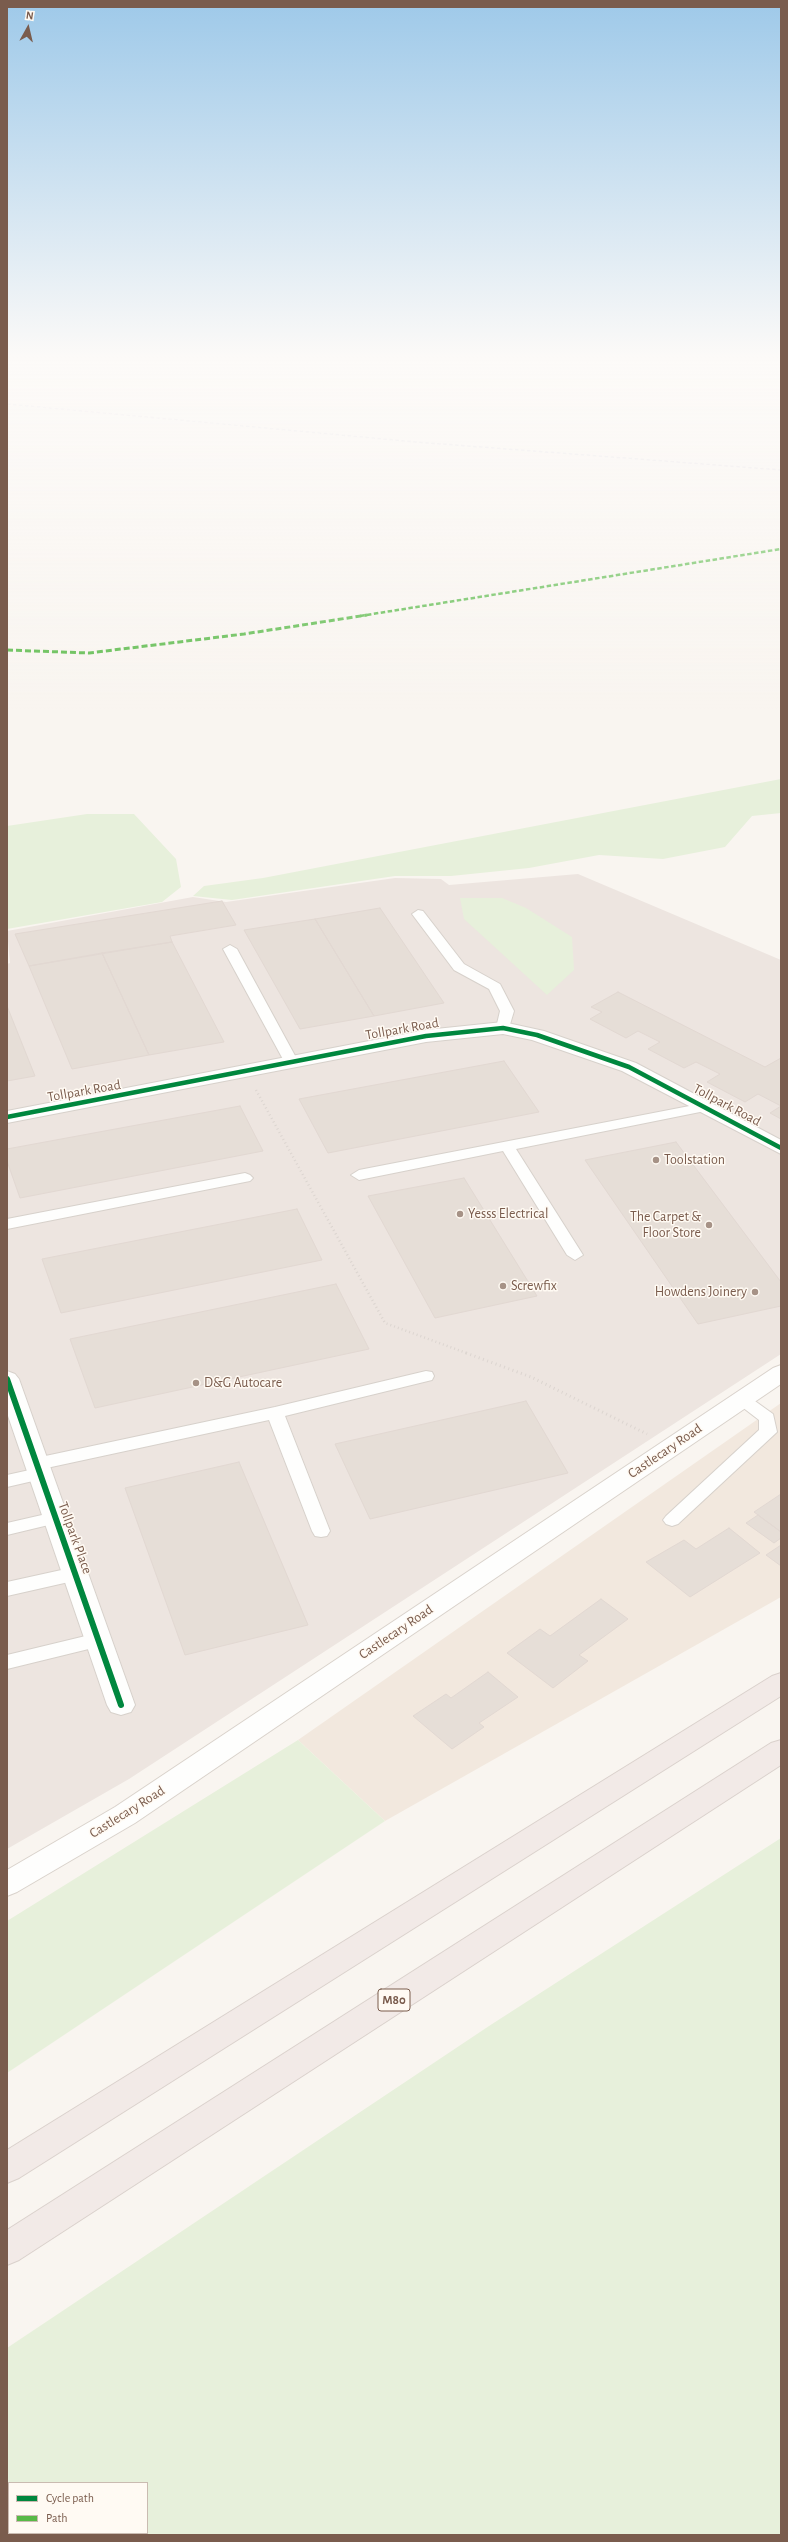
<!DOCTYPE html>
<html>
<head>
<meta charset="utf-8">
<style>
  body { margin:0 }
  #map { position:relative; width:788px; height:2542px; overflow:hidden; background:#f9f5f0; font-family:"Alegreya Sans",sans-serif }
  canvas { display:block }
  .frame { position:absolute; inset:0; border:8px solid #7a5c4d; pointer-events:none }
  .legend { position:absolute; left:8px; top:2482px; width:140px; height:52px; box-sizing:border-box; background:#fffaf3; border:1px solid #cabbb1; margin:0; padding:5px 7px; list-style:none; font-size:12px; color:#7a5c4d }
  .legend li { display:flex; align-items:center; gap:8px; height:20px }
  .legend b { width:20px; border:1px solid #cabbb1 }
  .north { position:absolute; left:8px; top:8px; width:40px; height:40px; -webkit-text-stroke:3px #fffaf3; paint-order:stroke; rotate:8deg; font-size:11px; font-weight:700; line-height:16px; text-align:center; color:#7a5c4d }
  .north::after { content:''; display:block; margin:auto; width:14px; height:18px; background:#7a5c4d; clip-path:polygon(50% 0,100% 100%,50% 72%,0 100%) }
</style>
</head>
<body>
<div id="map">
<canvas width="788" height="2542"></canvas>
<div class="frame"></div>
<ul class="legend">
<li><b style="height:5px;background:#00873e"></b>Cycle path</li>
<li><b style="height:5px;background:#58b947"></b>Path</li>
</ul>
<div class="north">N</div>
</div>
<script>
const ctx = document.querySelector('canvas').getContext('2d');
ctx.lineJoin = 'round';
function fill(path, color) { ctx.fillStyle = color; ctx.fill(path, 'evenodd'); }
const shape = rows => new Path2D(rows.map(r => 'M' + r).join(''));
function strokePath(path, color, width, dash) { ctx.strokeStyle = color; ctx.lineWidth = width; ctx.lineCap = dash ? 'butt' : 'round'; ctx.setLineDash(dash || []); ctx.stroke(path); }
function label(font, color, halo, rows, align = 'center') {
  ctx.font = font + ' "Alegreya Sans",sans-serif'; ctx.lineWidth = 3; ctx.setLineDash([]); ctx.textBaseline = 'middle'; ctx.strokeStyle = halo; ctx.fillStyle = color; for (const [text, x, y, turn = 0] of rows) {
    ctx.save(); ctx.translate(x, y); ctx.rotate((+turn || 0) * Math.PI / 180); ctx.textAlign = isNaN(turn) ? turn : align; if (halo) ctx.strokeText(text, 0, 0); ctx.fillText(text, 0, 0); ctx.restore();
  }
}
const residential = shape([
  [781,1403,781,1597,385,1821,298,1740]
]);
const industrial = shape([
  [578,874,781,960,781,1354,129,1779,7,1849,7,964,10,963,7,931,193,897,226,902,395,878,441,879,449,885]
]);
const green = shape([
  [781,779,781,813,752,816,725,847,663,859,599,855,529,868,451,876,395,876,232,900,193,896,204,886,263,878],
  [87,814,134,814,176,859,181,887,162,902,7,929,7,826],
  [460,898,502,898,526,908,572,937,574,970,547,995,464,919],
  [298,1740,385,1821,7,2073,7,1921],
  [781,1838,781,2535,7,2535,7,2348,489,2026],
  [9,2483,147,2483,147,2533,9,2533]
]);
const building = shape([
  [222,901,236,925,170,936,172,942,29,966,15,934,222,901],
  [380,908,444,1003,374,1016,315,919,380,908],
  [315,919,374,1016,300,1029,244,930,315,919],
  [172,942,224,1042,149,1055,102,953,172,942],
  [102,953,149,1055,72,1069,29,966,102,953],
  [618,992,765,1067,781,1058,781,1106,758,1094,745,1102,707,1082,720,1074,696,1062,684,1068,648,1049,660,1042,638,1031,626,1038,590,1019,602,1012,591,1007,618,992],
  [7,1006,35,1076,7,1081,7,1006],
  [504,1061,539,1112,328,1153,299,1099,504,1061],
  [240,1106,263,1151,20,1198,7,1161,7,1149,240,1106],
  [781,1106,781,1119,770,1113,781,1106],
  [676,1142,781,1282,781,1306,698,1324,585,1160,676,1142],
  [464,1178,537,1296,435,1318,368,1196,464,1178],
  [297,1209,322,1260,61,1313,42,1259,297,1209],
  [336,1284,369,1349,95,1408,70,1339,336,1284],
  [526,1401,568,1473,370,1519,335,1444,526,1401],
  [239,1462,308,1625,185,1655,125,1488,239,1462],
  [781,1494,781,1532,754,1512,781,1494],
  [758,1515,781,1532,781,1538,774,1543,746,1523,758,1515],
  [729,1528,760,1553,690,1597,646,1562,684,1540,696,1549,729,1528],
  [781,1545,781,1566,766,1555,781,1545],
  [601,1599,628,1619,579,1655,588,1661,553,1688,507,1653,540,1629,550,1636,601,1599],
  [488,1672,518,1697,479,1723,484,1727,452,1749,413,1716,446,1694,451,1698,488,1672]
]);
const pathFar1 = shape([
  [256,1090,385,1323,469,1354]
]);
const path = shape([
  [466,1353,531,1377,647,1434]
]);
const lane = shape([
  [418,910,423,911,464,964,500,984,514,1011,508,1031,503,1032,496,1028,500,1011,489,989,454,970,412,914,418,910],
  [230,945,237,949,299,1063,297,1066,287,1066,285,1063,223,949,230,945],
  [705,1103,712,1107,710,1110,516,1149,583,1255,575,1260,567,1255,503,1151,359,1180,351,1175,359,1170,705,1103],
  [245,1173,250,1175,253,1178,250,1181,7,1229,7,1219,245,1173],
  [426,1371,432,1372,434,1376,432,1380,285,1416,330,1531,327,1536,321,1537,315,1536,312,1531,269,1420,42,1469,49,1474,46,1478,7,1487,7,1475,34,1469,27,1464,30,1460,36,1458,275,1407,426,1371],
  [742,1394,748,1396,773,1414,777,1432,678,1524,672,1526,666,1524,663,1520,666,1516,759,1430,759,1420,733,1400,736,1396,742,1394],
  [55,1512,61,1514,64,1518,61,1522,7,1535,7,1523,55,1512],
  [75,1567,82,1569,84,1574,82,1579,7,1596,7,1582,75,1567],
  [98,1633,105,1635,108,1640,105,1645,7,1669,7,1655,98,1633]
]);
const street = shape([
  [503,1022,544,1031,636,1063,781,1140,781,1154,622,1071,532,1040,503,1034,426,1042,7,1123,7,1111,426,1030,503,1022],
  [7,1371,15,1374,19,1379,135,1705,131,1712,121,1715,111,1712,107,1705,7,1413,7,1371]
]);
const secondary = shape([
  [781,1365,781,1384,135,1823,17,1892,7,1896,7,1870,115,1807,773,1368,781,1365]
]);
const highway = shape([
  [781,1673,781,1696,19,2178,7,2183,7,2150,772,1676,781,1673],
  [781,1740,781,1765,19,2260,7,2265,7,2230,771,1743,781,1740]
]);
const rail = shape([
  [7,404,416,442,781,470]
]);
const quietFar1 = shape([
  [360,616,781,549]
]);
const quiet = shape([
  [7,650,89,653,244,634,367,615]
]);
const cyclewayFar1 = shape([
  [7,1117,426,1036,503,1028,537,1035,629,1067,781,1148]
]);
const cycleway = shape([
  [7,1379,121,1705]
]);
const markers = [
  [656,1160,4,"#a69286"],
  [460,1214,4,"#a69286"],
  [709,1225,4,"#a69286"],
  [503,1286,4,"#a69286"],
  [755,1292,4,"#a69286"],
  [196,1383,4,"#a69286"]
];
const shields = [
  [394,2000,32]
];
const shieldNames = [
  ["M80",394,2000]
];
const streetNames = [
  ["Tollpark Road",402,1029,-10],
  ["Tollpark Road",84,1091,-10],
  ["Tollpark Road",727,1105,28],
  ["Castlecary Road",665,1451,-34],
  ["Tollpark Place",75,1538,70],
  ["Castlecary Road",396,1632,-34],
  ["Castlecary Road",127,1812,-32]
];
const poiNames = [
  ["Toolstation",664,1160],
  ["Yesss Electrical",468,1214],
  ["The Carpet &",701,1217,"right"],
  ["Floor Store",701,1233,"right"],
  ["Screwfix",511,1286],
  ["Howdens Joinery",747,1292,"right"],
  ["D&G Autocare",204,1383]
];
fill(residential, '#f2e8de');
fill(industrial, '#ede5e0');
fill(green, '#e7f0db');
fill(building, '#e6ded7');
strokePath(building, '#e2d8d2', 1);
strokePath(lane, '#d7d1cb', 2);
strokePath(street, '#d7d1cb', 2);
strokePath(secondary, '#d9d2cb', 2);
strokePath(highway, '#dad1cc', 2);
strokePath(pathFar1, '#dcd5d0', 2.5, [1, 3]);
strokePath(path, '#dcd5d0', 3, [1, 3.5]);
fill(lane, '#fefefd');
fill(street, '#fefefd');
fill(secondary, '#fefefd');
fill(highway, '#f2eae7');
strokePath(rail, '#e6e3e7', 1.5, [3.5, 2.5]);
strokePath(quietFar1, '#58b947', 2.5, [4.5, 2.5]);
strokePath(quiet, '#58b947', 3, [6, 3]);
strokePath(cyclewayFar1, '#00873e', 4.5);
strokePath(cycleway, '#00873e', 6);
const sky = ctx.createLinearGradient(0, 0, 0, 714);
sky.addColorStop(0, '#9ec9e9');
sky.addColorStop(0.5, '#fcfaf8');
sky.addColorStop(1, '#fcfaf800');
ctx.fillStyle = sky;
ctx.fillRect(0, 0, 788, 714);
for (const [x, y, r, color] of markers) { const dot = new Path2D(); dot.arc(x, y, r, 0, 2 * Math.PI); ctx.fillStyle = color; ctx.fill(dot); strokePath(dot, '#fffaf3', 1.5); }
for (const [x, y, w] of shields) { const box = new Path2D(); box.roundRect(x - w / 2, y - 11, w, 22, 3); ctx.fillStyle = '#fffaf3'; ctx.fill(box); strokePath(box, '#7a5c4d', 1); }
label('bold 13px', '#7a5c4d', null, shieldNames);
label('14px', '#7a5c4d', '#fffaf3', streetNames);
label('14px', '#7a5c4d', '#fffaf3', poiNames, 'left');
</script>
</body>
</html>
